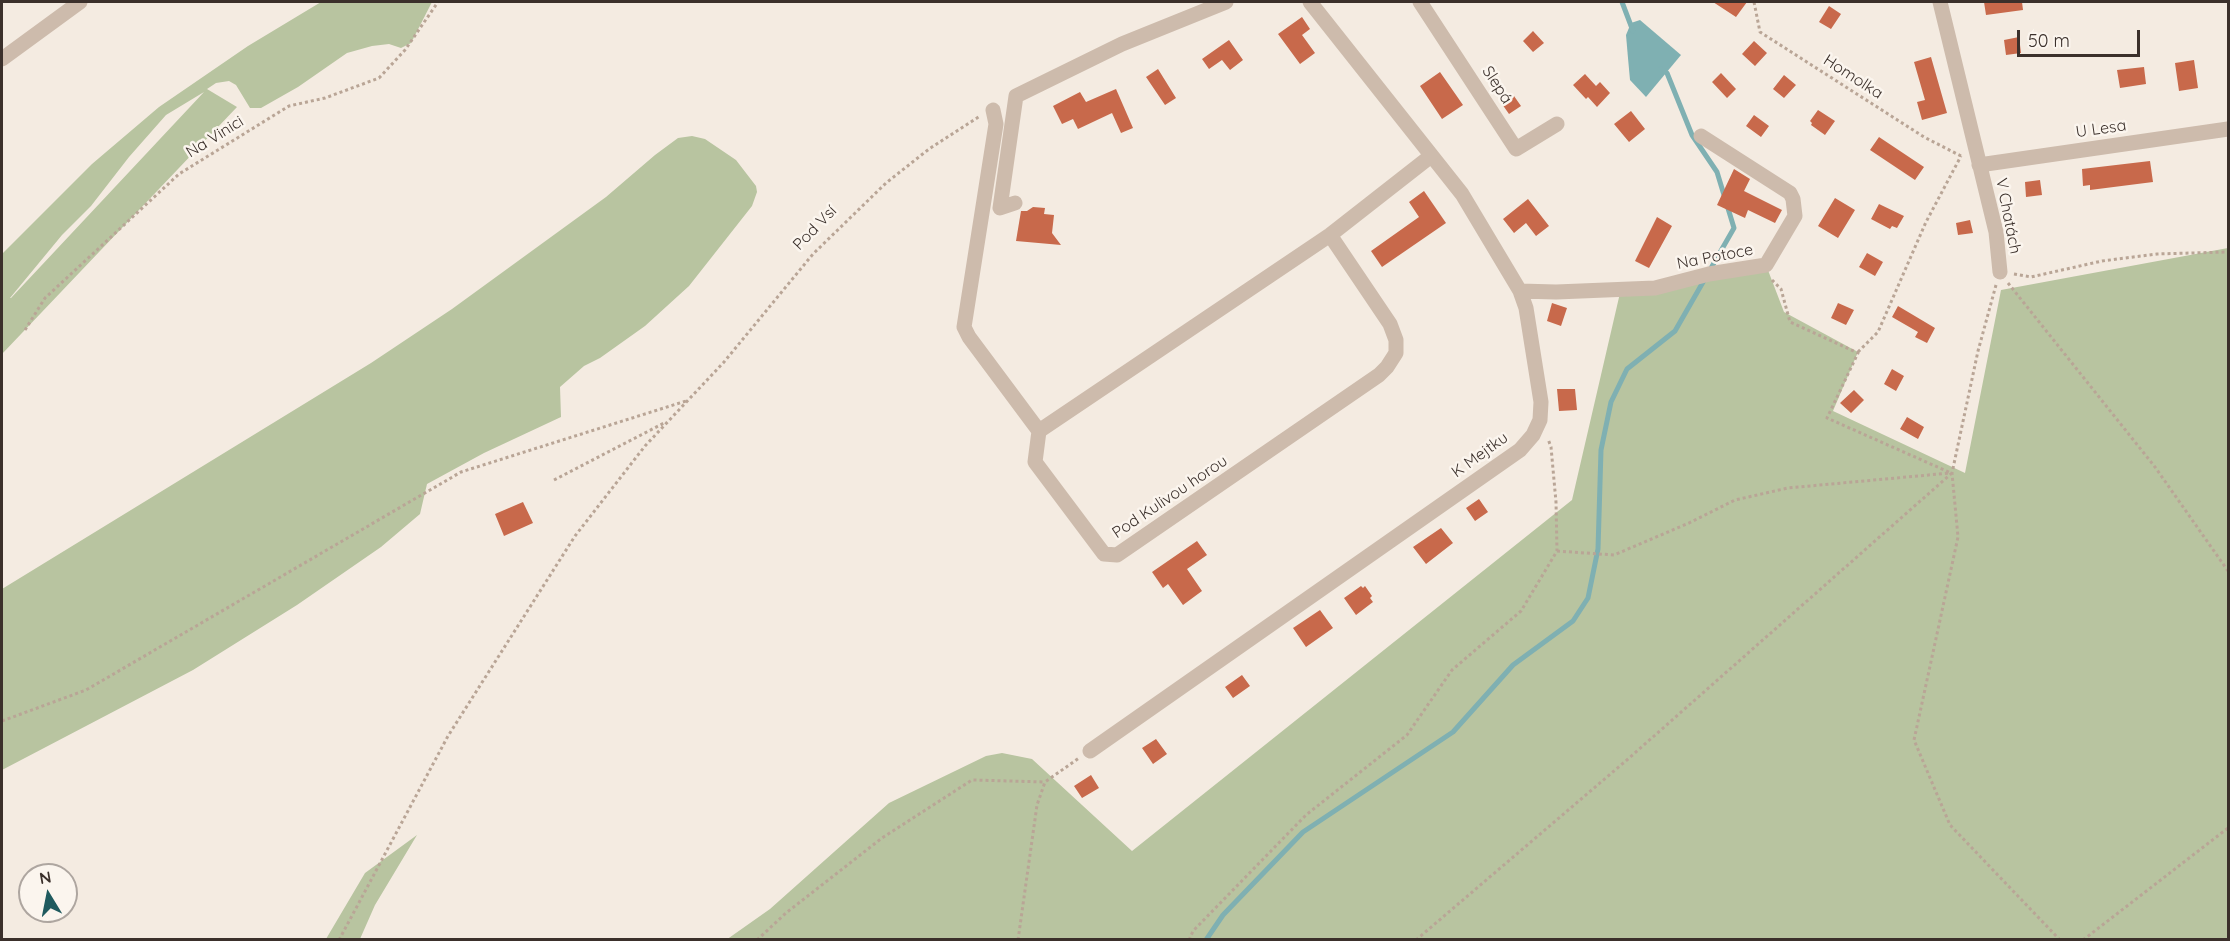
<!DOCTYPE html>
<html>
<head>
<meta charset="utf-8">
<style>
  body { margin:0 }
  #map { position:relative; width:2230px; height:941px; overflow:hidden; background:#f4ebe1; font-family:Quicksand,sans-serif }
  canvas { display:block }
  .frame { position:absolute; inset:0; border:3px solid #3b302b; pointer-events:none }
  .north { position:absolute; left:18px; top:863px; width:60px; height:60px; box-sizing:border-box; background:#fbf5ee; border:2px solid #aea6a0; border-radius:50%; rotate:350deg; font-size:16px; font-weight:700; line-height:24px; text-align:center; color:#3b302b }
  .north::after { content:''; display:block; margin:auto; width:21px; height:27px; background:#1f5a5e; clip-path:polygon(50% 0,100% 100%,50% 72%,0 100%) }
  .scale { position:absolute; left:2017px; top:30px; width:123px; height:27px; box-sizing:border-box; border:3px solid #3b302b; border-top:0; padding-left:8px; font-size:18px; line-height:21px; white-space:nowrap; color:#3b302b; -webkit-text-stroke:4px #fbf5ee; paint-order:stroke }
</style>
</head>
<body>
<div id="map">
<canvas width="2230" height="941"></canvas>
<div class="frame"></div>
<div class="north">N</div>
<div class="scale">50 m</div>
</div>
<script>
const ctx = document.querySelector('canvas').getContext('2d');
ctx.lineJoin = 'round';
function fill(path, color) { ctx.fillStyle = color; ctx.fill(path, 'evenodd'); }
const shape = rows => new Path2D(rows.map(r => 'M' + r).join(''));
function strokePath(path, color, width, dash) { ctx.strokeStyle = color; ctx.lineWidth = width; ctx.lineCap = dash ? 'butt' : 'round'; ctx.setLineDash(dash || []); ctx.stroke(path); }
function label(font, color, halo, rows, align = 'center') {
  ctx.font = font + ' Quicksand,sans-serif'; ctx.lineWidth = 5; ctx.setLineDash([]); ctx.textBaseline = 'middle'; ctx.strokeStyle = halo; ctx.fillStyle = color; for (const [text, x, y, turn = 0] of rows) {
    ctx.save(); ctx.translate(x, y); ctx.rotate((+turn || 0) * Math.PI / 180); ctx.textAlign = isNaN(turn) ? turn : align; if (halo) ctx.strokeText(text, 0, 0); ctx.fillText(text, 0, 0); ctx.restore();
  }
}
const green = shape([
  [321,2,432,2,411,43,401,48,389,44,372,46,347,53,298,87,261,108,250,108,236,85,229,81,216,83,207,89,237,107,2,354,2,254,92,164,159,107,248,46],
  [204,92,11,298,10,298,62,235,91,206,129,157,166,115],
  [692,136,705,139,736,160,756,186,757,192,752,206,689,286,645,326,600,358,584,366,560,387,561,417,484,453,427,484,420,514,381,547,297,605,193,670,2,770,2,589,371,363,452,309,606,197,655,155,678,138],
  [2228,248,2228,939,726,940,770,909,889,803,986,756,1002,753,1032,759,1132,851,1572,500,1620,293,1766,265,1784,312,1858,352,1833,411,1965,473,2001,290],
  [417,835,375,905,360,939,326,939,365,873]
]);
const water = shape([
  [1640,20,1681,55,1646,97,1630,80,1628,58,1626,35,1631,23]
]);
const stream = shape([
  [1622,2,1633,31],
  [1206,940,1223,915,1303,832,1453,732,1513,665,1573,621,1588,598,1598,549,1601,450,1611,402,1627,369,1675,331,1734,228,1717,172,1692,135,1667,73,1661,69]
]);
const building = shape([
  [1713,2,1747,2,1736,17],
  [1984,2,2022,2,2023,10,1986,15],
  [1829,6,1841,14,1831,29,1819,22],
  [1302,17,1310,29,1302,35,1315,53,1300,64,1278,34],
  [1533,31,1544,43,1533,52,1523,41],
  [2019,37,2021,53,2006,55,2004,40],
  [1229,40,1243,60,1230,70,1222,60,1209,69,1202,59],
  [1754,41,1767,53,1755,66,1742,54],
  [1931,57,1947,113,1922,120,1917,102,1925,100,1914,62],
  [2194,60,2198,88,2179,91,2175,63],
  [2144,67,2146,84,2120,88,2117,70],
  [1158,69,1176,98,1165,105,1146,77],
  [1440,72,1463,105,1442,119,1420,86],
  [1721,73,1736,89,1727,98,1712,82],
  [1585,74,1596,86,1600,82,1610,93,1597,107,1588,97,1586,99,1573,85],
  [1784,75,1796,85,1784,98,1773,89],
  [1116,89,1133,128,1121,133,1112,113,1078,129,1073,119,1062,124,1053,106,1080,92,1086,102],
  [1514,96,1521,106,1509,114,1502,104],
  [1818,110,1835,121,1825,135,1811,125,1812,123,1810,121],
  [1631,111,1645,129,1629,142,1614,124],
  [1754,115,1769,126,1761,137,1746,126],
  [1879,137,1924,167,1915,180,1870,150],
  [2150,161,2153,182,2090,190,2090,185,2083,186,2082,169],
  [1734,169,1750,179,1744,191,1782,210,1775,223,1748,210,1745,218,1717,205],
  [2040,180,2042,195,2026,197,2025,182],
  [1424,191,1446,223,1382,267,1371,251,1419,217,1409,202],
  [1835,198,1855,210,1838,238,1818,226],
  [1528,199,1549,226,1536,236,1526,223,1514,233,1503,219],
  [1879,204,1904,216,1897,228,1892,226,1890,229,1871,219],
  [1033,207,1045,208,1044,214,1054,215,1052,233,1061,245,1016,241,1021,211,1027,211],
  [1657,217,1672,226,1649,268,1635,261],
  [1970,220,1973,233,1958,235,1956,223],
  [1867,253,1883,262,1875,276,1859,267],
  [1552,303,1567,308,1561,326,1547,321],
  [1838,303,1854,310,1846,325,1831,318],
  [1898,306,1935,328,1927,343,1915,337,1918,332,1892,317],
  [1892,369,1904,376,1896,391,1884,384],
  [1557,389,1575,389,1577,410,1559,411],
  [1854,390,1864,400,1851,413,1840,403],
  [1907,417,1924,427,1918,439,1900,429],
  [1479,499,1488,512,1475,521,1466,508],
  [523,502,533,523,504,536,495,514],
  [1441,528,1453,543,1426,564,1413,547],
  [1197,541,1207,555,1187,569,1202,591,1183,605,1168,584,1163,588,1152,572],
  [1361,586,1363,588,1365,586,1372,596,1370,598,1373,602,1356,615,1344,598],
  [1320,610,1333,628,1306,647,1293,628],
  [1242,675,1250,686,1233,698,1225,687],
  [1156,739,1167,754,1153,764,1142,748],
  [1091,775,1099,788,1082,798,1074,786]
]);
const path = shape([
  [1754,2,1760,32,1924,137,1961,156],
  [2014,274,2031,277,2102,261,2157,254,2228,252],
  [1772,280,1781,289,1790,322,1858,353,1827,418,1951,473],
  [2008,283,2155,467,2228,571],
  [1996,285,1978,351,1952,473,1958,537,1914,740,1950,825,2060,940],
  [25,330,45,298,179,174,289,106,325,98,379,78,405,50,438,2],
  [1858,352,1878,332,1926,222,1961,156],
  [554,480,666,422],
  [1557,551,1614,555,1689,523,1735,500,1788,488,1950,473],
  [2,721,86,690,461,472,686,401],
  [339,940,448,736,575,536,645,446,724,362,813,254,886,183,929,149,980,116],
  [757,940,786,913,882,838,972,780,1045,782],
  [1018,940,1037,805,1045,782,1079,758],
  [1189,940,1193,931,1306,815,1407,735,1452,670,1521,611,1557,551,1556,502,1551,447,1548,439],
  [1416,940,1628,759,1952,473],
  [2083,940,2228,828]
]);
const minor = shape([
  [1420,2,1516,149,1557,124],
  [1940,2,1996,232,2000,272],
  [2,59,80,2],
  [993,110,996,124,964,327,969,337,1039,431],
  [1979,165,2228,129],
  [1015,203,1000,208,1016,96,1122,44,1226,2],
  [1330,235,1390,324,1396,340,1396,353,1387,367,1379,375,1117,555,1104,554,1035,462,1039,431,1330,235,1431,156],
  [1520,291,1556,292,1655,288,1709,274,1766,265,1795,216,1793,199,1790,193,1701,136],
  [1090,751,1520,450,1533,435,1540,420,1541,402,1526,308,1520,291,1462,194,1310,2]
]);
const streetNames = [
  ["Homolka",1853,77,33],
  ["Slepá",1497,85,57],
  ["U Lesa",2101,129,-8],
  ["Na Vinici",215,137,-32],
  ["V Chatách",2008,216,79],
  ["Pod Vsí",815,228,-46],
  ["Na Potoce",1715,257,-11],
  ["K Mejtku",1480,455,-36],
  ["Pod Kulivou horou",1170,497,-34]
];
fill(green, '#b8c4a0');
fill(water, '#7fb0b2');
strokePath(stream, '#7fb0b2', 5);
fill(building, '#c8694b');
strokePath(path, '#b9a596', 3, [3, 3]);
strokePath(minor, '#cdbbac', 15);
label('16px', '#3b302b', '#fbf5ee', streetNames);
</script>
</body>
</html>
